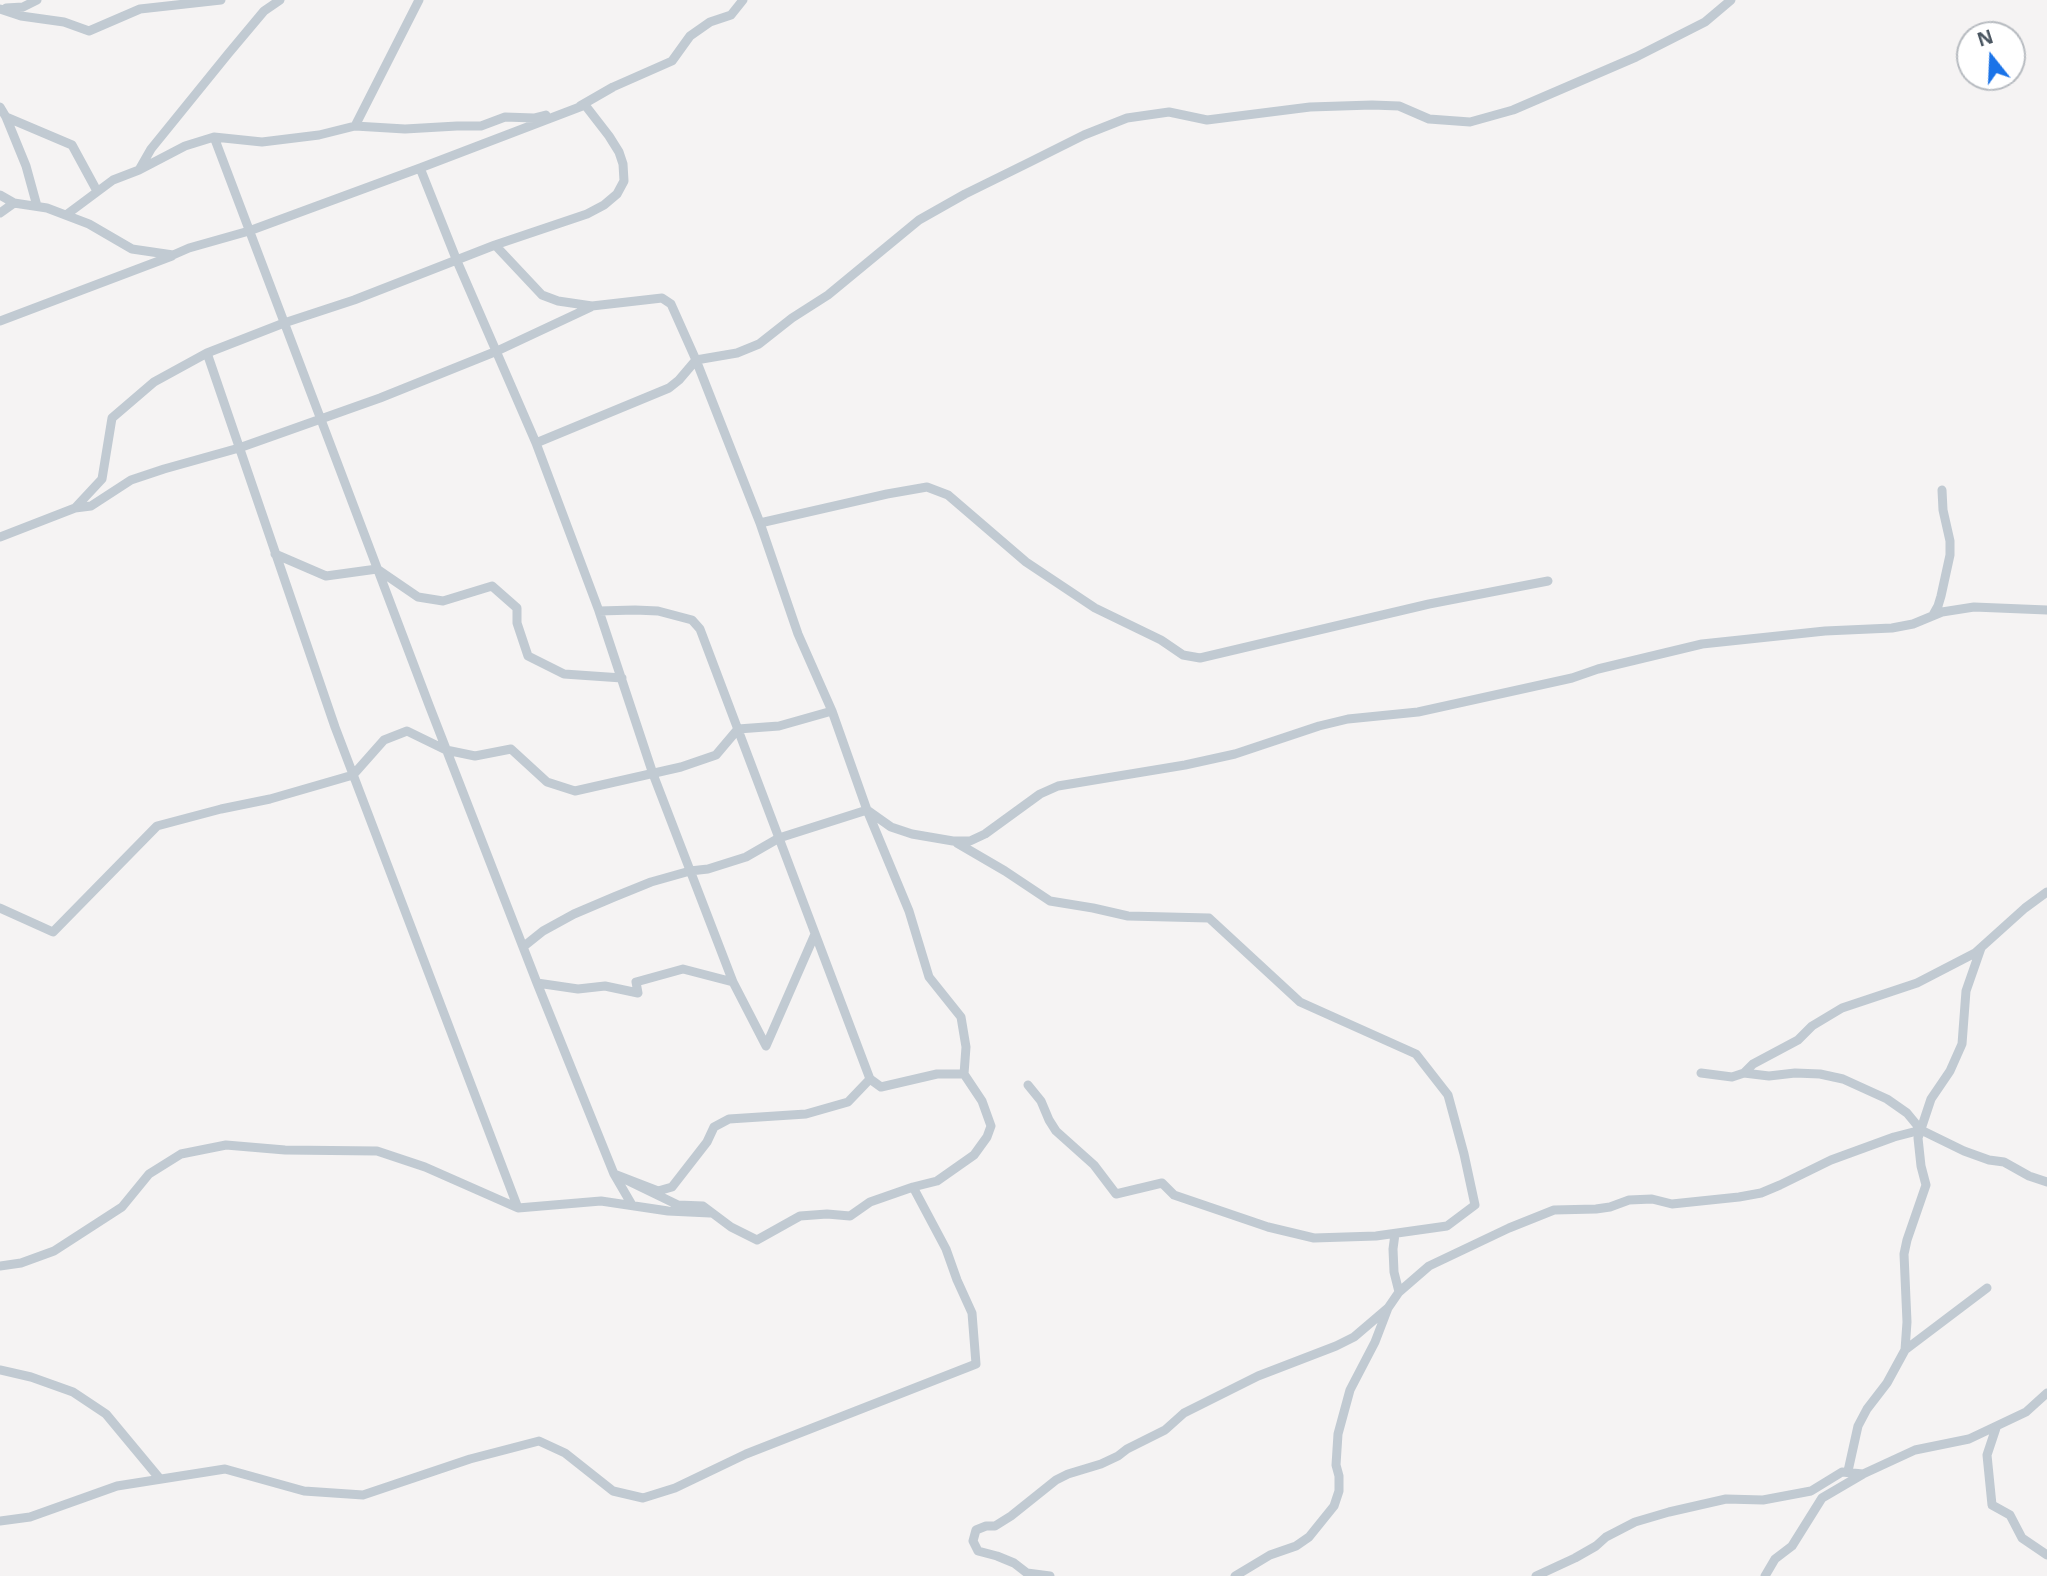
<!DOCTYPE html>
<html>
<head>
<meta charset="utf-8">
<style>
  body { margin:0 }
  #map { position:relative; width:2047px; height:1576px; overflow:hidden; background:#f5f3f3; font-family:"Noto Sans",sans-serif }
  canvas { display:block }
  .north { position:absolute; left:1956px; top:21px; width:70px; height:70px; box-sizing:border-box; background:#fff; border:2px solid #b7bbc0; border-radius:50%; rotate:342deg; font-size:19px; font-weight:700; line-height:28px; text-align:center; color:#4a5661 }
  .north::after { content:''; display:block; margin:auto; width:24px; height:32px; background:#1a73e8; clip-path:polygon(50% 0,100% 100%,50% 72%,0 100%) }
</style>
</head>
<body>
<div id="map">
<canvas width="2047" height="1576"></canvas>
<div class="north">N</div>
</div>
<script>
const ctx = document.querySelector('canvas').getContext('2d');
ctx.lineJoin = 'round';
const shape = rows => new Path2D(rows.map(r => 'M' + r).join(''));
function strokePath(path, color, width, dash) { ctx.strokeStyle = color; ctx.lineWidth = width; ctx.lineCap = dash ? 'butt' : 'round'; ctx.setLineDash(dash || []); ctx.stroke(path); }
const minor = shape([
  [6,8,23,7,37,0],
  [0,9,21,16,64,22,89,31,140,9,221,0],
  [580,106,613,87,672,61,690,36,710,22,731,15,743,0],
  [0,107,6,117,72,145,97,191],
  [6,117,26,166,37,206],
  [355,126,419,0],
  [214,137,429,705,537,983,614,1174,632,1205],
  [420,168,457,261,536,443,599,611,653,774,733,982],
  [139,170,185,146,214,137,262,142,319,135,355,126,405,129,457,126,481,126,505,117,534,118,546,115],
  [0,195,14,203,47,208,89,224,132,249,173,255,189,248,249,231,420,168,585,105,609,136,619,152,623,164,624,181,617,194,604,205,587,214,495,245,354,300,284,323,207,353,154,382,112,418,102,479,75,508],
  [0,213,14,203],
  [66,215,113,180,139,170,151,149,228,54,264,11,280,0],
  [495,245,542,295,558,301,592,306,662,298,671,304,696,360,760,523,798,634,832,711,867,810,909,911,929,977,961,1017,966,1047,964,1074],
  [0,321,172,256],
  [207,353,335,727,518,1208],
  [536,443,669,388,679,380,696,360,737,353,759,344,792,318,828,295,919,220,965,194,1030,162,1084,135,1127,118,1169,112,1207,120,1310,107,1372,105,1399,106,1429,119,1470,122,1513,110,1636,57,1705,22,1731,0],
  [760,523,887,494,927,487,948,495,1026,562,1095,608,1161,640,1183,655,1200,658,1429,604,1548,581],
  [0,537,75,508,91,506,131,480,164,469,239,448,380,398,497,351,591,307],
  [275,554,326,576,377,569,418,597,443,601,492,586,517,608,517,623,528,656,564,674,622,678],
  [599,611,635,610,658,611,692,620,700,629,870,1079],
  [1933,615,1938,606,1941,596,1950,555,1950,541,1943,510,1942,490],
  [957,843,1005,871,1050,901,1093,908,1128,916,1209,918,1300,1002,1416,1054,1448,1095,1464,1154,1475,1205,1447,1226,1376,1236,1314,1238,1268,1227,1174,1195,1162,1183,1116,1194,1094,1165,1056,1131,1049,1120,1041,1101,1028,1085],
  [0,908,53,932,157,826,221,809,270,799,353,775,384,740,407,731,446,750,475,756,511,749,547,782,575,791,681,767,716,755,738,729,779,726,832,711],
  [523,947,543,931,574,914,614,897,651,882,690,871,708,869,746,857,779,838,867,810,891,827,912,834,953,841,970,841,985,834,1040,794,1058,786,1185,765,1235,754,1319,726,1348,719,1418,712,1572,678,1598,669,1702,644,1825,631,1892,628,1913,624,1942,612,1974,607,2047,610],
  [537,983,578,989,605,986,638,993,636,982,683,969,733,982,766,1046,815,934],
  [1701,1073,1732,1077,1744,1073,1769,1076,1795,1073,1820,1074,1843,1079,1887,1099,1907,1113,1921,1130,1964,1151,1989,1160,2004,1162,2029,1176,2047,1182],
  [1744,1073,1753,1064,1798,1040,1812,1026,1842,1008,1917,983,1975,953,2025,908,2047,892],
  [937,1074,964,1074,982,1101,991,1126,987,1137,974,1155,937,1181,913,1187,870,1202,850,1216,827,1214,800,1216,757,1240,731,1227,703,1206,678,1205,614,1174,658,1191,672,1187,707,1142,714,1127,729,1119,806,1114,848,1102,870,1079,881,1087,937,1074],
  [1395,1234,1393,1249,1394,1272,1399,1292],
  [0,1266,21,1263,54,1251,122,1207,149,1174,181,1154,226,1145,285,1150,377,1151,425,1167,518,1208,601,1201,668,1211,710,1213],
  [1905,1350,1987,1288],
  [0,1370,31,1377,73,1392,106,1414,160,1479],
  [1996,1428,1987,1455,1992,1505,2010,1515,2022,1538,2047,1555],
  [1848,1471,1858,1426,1867,1409,1887,1383,1905,1350,1907,1322,1904,1254,1907,1240,1926,1185,1921,1166,1918,1138,1931,1099,1950,1071,1962,1044,1966,991,1981,948],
  [0,1521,30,1517,117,1486,225,1469,304,1491,363,1495,470,1459,539,1441,565,1453,613,1491,643,1498,675,1488,746,1454,976,1364,972,1313,957,1280,946,1249,913,1187],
  [1050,1576,1027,1573,1014,1563,997,1556,978,1551,973,1541,976,1530,986,1526,995,1526,1011,1516,1056,1480,1068,1474,1101,1464,1118,1456,1127,1449,1165,1430,1184,1413,1258,1376,1336,1346,1354,1337,1388,1308],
  [1235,1576,1270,1555,1296,1546,1309,1537,1334,1506,1339,1491,1339,1476,1336,1465,1338,1434,1350,1390,1375,1342,1388,1308,1399,1292,1429,1266,1509,1228,1554,1210,1596,1209,1610,1207,1629,1200,1652,1199,1672,1204,1739,1197,1761,1193,1780,1185,1831,1160,1894,1137,1921,1130],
  [1536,1576,1575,1558,1596,1546,1606,1537,1635,1522,1669,1512,1726,1499,1763,1500,1811,1491,1842,1472,1863,1474,1915,1450,1969,1439,2026,1412,2047,1393],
  [1765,1576,1775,1559,1792,1546,1822,1498,1863,1474]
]);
strokePath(minor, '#c1cad2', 9);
</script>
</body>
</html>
